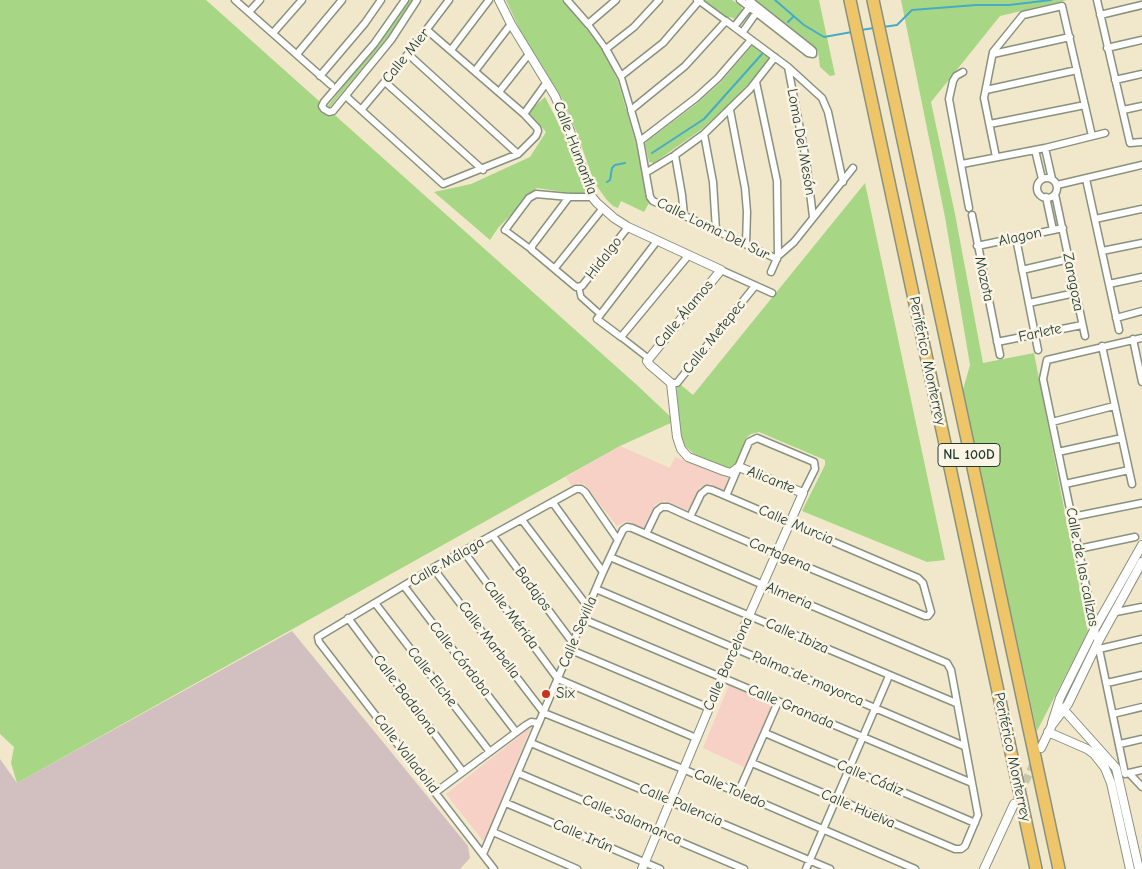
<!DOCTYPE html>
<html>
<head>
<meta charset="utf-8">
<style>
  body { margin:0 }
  canvas { display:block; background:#f1e7ca }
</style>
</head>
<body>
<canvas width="1142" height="869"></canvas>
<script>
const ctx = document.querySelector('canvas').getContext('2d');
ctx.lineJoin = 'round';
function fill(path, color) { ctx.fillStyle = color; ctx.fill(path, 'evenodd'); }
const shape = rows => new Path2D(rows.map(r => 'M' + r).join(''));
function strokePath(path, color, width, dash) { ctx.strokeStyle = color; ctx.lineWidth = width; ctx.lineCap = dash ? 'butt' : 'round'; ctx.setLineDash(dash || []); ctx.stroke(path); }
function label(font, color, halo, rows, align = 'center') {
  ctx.font = font + ' "Comic Neue",sans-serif'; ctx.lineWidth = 5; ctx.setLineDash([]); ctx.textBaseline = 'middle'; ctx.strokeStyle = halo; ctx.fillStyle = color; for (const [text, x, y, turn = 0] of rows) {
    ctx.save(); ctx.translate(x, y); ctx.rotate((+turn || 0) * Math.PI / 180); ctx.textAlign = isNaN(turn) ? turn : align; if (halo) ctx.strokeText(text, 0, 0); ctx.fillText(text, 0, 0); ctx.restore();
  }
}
const built = shape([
  [620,446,670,468,675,457,729,478,724,490,710,484,700,487,690,509,687,510,665,501,660,502,655,505,645,529,626,521,617,526,584,484,578,483,572,486,566,477],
  [729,685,773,705,746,768,703,748],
  [531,727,484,842,446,794]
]);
const industrial = shape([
  [292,631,468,846,470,858,460,869,0,869,0,759,17,783]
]);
const green = shape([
  [0,0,206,0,638,386,675,421,620,446,17,783,11,763,14,747,0,734],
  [408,0,413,0,398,25,329,108,327,107,391,26],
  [506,0,563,0,585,24,602,48,618,81,636,144,649,203,644,212,621,201,618,208,613,206,606,199,594,182,577,133,562,98,520,30],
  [704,0,732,0,741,6,742,10,735,19,730,17,725,19,705,3],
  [754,0,819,0,835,75,830,76,820,67,818,51],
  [901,0,1067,0,1000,16,931,102,955,214,983,363,1034,353,1088,632,1037,731,962,393,970,365,945,217],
  [752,46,755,46,769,58,768,61,756,76,728,105,702,129,654,163,649,162,645,144,646,142,695,105,721,82],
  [545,97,562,130,589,196,537,188,498,228,490,240,434,192,471,184,530,157,546,132,528,112],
  [865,183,945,560,927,562,802,511,825,465,825,460,759,432,751,434,746,438,734,467,728,468,694,454,685,446,682,439,678,421,677,388,681,385,693,395]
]);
const stream = shape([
  [775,0,804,25,824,37,852,32],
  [788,22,793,17],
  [883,27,897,25,912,10,976,5,1009,5,1051,0],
  [861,30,874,28],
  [652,153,704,119,762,54],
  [607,182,610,180,612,168,615,165,625,163]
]);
const tertiaryTunnel = shape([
  [1020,793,1035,761]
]);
const pedestrian = shape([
  [701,0,699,1,726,21],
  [588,24,606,49],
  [621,76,631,110],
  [505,230,532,250],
  [579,288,581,297,600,314],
  [621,337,648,358]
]);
const minor = shape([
  [235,0,331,85],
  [405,0,374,44,324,102,322,106,324,109,329,112,333,111,391,40,417,0],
  [567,0,588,24,616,0],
  [659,0,634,27,606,49,621,76,663,43,699,1,697,0],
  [740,0,808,53,813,54,813,51,811,49,749,0],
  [1097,0,1130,143,1142,142],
  [249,12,260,0],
  [1100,15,1142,5],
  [734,27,752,4],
  [273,33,302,0],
  [742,33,759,9],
  [1107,48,1142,40],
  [451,50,489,0],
  [297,54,342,0],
  [408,54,518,154],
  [993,54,1070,37],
  [788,67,806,160,813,217],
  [475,71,511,24],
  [963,72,956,76,953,81,949,99,969,208],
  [320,76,365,23,381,0],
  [1115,80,1142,74],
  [385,82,483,170],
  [756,82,777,181,778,256],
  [986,90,1077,70],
  [499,92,529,54],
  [346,95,349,99,443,184,518,154,536,136,538,131,537,128,524,114,427,30],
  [361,110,408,54,449,0],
  [730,110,745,188,747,212,746,244],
  [1123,110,1142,106],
  [524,114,547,82],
  [990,124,1085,105],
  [704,134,713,182,716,230],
  [640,141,696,98,718,78,751,40],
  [1045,148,1052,179],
  [1035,150,1042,179],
  [675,155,682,195,684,215],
  [996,157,984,98,993,52,1023,15,1062,6,1092,136],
  [962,164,1045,148,1105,133],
  [647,172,675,155,704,134,750,89,775,57],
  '1037 188a10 10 0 1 1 20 0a10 10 0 1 1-20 0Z',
  [1086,179,1119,330],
  [1057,185,1142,165],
  [1055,194,1085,336],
  [569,197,532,246,532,250,576,287,582,286,628,227],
  [1046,197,1053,230],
  [972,215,1000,355],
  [1095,219,1142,209],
  [505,230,529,198,536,194,569,197,592,197],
  [1016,238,1038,350],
  [657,241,597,319,621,337,688,256],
  [977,246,1063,228],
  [1102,251,1142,243],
  [777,259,653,201,650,197,640,141,631,110,685,66,726,21,788,67,822,98,828,112,843,182],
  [555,268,603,208],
  [721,270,772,293],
  [1022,270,1069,259],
  [771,272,778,256,794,242,853,168],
  [1109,284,1142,277],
  [1029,303,1075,293],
  [1116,318,1142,311],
  [1142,338,1047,360,1043,379,1125,774,1142,770],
  [1133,339,1142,382],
  [997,342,1082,325],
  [1102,346,1132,484],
  [671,383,677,383,755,286],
  [1052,422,1114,406],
  [1058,452,1122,438],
  [1065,484,1129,470],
  [726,496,749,442,757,438,814,462,815,469,803,493],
  [553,503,603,572],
  [1072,517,1142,503],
  [522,520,588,607],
  [646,534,657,511,662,507,668,507,690,517,776,554,925,616,928,616,931,612,923,583,918,578,712,490,707,489,701,494,690,517],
  [493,536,573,643],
  [1078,549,1135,537],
  [464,552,558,679,696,738],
  [610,557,956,703],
  [433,568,544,713,683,769,915,869],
  [404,586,516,732],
  [596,589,964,746],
  [375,603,490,752],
  [1116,612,1142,607],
  [348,618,463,772],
  [583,619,972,783],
  [1099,649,1142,639],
  [571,650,709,708],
  [1107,683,1142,675],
  [1113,714,1142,707],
  [765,733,975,823],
  [531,743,830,869],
  [1120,744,1142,739],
  [518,773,744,869],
  [1129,773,1142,787],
  [436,792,526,725,531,722,539,723],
  [738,793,778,702],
  [506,803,660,869],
  [493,832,577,869],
  [483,854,603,572,618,540,623,530,627,527,632,528,763,585,947,663,951,670,978,815,965,846,961,849,955,849,752,763],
  [494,869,319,642,318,637,433,568,576,489,581,489,585,492,618,540],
  [806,869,889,676]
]);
const tertiary = shape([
  [499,0,511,24,555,96,570,131,592,197,597,203,614,218,628,227,721,270,647,361,650,365,671,383,677,437,681,449,688,457,724,471,731,473,739,467,803,493,722,677,642,869],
  [1061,708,1064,710,1116,768,1139,869],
  [1052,723,1060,698,1094,630,1142,545],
  [1048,732,1087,749,1094,754,1105,768,1111,783,1130,869],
  [1041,748,1052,725,1068,704,1097,644,1142,562],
  [984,869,1014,804]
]);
const motorway = shape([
  [850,0,1036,869],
  [873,0,1059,869]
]);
const markers = [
  [546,694,5,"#c8321e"]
];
const shields = [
  [969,455,62]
];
const shieldNames = [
  ["NL 100D",969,455]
];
const streetNames = [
  ["Calle Mier",406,56,-51],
  ["Loma Del Mesón",801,142,80],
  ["Calle Humantla",575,148,69],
  ["Calle Loma Del Sur",713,229,26],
  ["Alagon",1020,237,-12],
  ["Hidalgo",604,258,-52],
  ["Mozota",984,279,78],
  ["Zaragoza",1073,282,79],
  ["Calle Álamos",684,314,-50],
  ["Farlete",1040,333,-12],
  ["Calle Metepec",714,337,-51],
  ["Periférico Monterrey",927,361,78],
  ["Alicante",771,480,22],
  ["Calle Murcia",796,525,23],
  ["Cartagena",780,555,23],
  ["Calle Málaga",447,562,-30],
  ["Calle de las calizas",1082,567,79],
  ["Badajos",533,589,53],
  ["Almeria",789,596,23],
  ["Calle Mérida",511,615,53],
  ["Calle Sevilla",578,632,-67],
  ["Calle Ibiza",797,636,24],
  ["Calle Marbella",489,640,53],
  ["Calle Córdoba",460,659,52],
  ["Calle Barcelona",728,664,-66],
  ["Calle Elche",432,677,52],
  ["Palma de mayorca",808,679,23],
  ["Calle Badalona",405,695,53],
  ["Calle Granada",791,707,23],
  ["Calle Valladolid",406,754,52],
  ["Periférico Monterrey",1012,757,78],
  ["Calle Cádiz",870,778,23],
  ["Calle Toledo",730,789,24],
  ["Calle Palencia",681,805,23],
  ["Calle Huelva",858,809,23],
  ["Calle Salamanca",632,820,23],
  ["Calle Irún",583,836,23]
];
const poiNames = [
  ["Six",556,694]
];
fill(built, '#f7d1c6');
fill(industrial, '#d2bfbf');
fill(green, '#a7d785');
strokePath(stream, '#46acc5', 2);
strokePath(tertiaryTunnel, '#c7c5ac', 8, [8, 4]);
strokePath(pedestrian, '#88927f', 8);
strokePath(minor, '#88927f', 9);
strokePath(tertiary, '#88927f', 10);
strokePath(motorway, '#88927f', 14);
strokePath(pedestrian, '#fff', 5);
strokePath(minor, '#fff', 6);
strokePath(tertiary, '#fff', 8);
strokePath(motorway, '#eec569', 11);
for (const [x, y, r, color] of markers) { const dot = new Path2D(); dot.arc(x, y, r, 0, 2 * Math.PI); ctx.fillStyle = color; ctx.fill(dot); strokePath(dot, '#fcf5e5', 2); }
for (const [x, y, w] of shields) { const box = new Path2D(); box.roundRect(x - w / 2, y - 11.5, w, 23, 4); ctx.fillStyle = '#fcf5e5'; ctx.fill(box); strokePath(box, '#1f3d34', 1); }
label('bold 14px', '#1f3d34', null, shieldNames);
label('15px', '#1f3d34', '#fcf5e5', streetNames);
label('15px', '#1f3d34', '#fcf5e5', poiNames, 'left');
</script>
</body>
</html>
